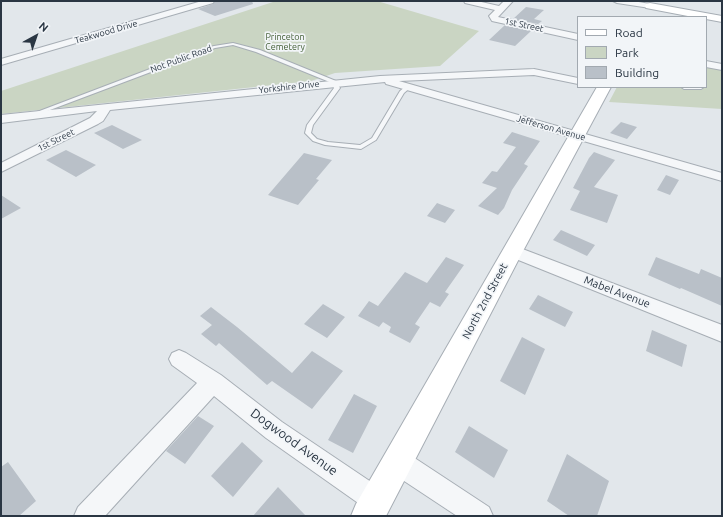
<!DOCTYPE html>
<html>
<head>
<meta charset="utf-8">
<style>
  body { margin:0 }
  #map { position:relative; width:723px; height:517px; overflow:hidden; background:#e2e7eb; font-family:Ubuntu,sans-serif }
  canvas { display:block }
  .frame { position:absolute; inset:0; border:2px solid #2a3643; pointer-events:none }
  .legend { position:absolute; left:577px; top:16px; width:130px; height:72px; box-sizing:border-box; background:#f2f5f8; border:1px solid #a2a9b0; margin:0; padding:5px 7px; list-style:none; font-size:12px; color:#2a3643 }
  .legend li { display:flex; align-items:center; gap:8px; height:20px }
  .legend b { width:20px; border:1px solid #a2a9b0 }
  .north { position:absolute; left:16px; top:16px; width:40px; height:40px; -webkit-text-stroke:3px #f2f5f8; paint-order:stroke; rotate:40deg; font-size:11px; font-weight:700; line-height:16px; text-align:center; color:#2a3643 }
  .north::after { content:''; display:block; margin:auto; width:14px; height:18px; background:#2a3643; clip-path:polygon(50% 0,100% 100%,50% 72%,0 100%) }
</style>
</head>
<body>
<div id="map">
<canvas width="723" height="517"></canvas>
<div class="frame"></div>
<ul class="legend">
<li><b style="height:5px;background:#fff"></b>Road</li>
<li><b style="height:11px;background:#cad5c3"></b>Park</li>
<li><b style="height:11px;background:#b9c0c8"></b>Building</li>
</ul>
<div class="north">N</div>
</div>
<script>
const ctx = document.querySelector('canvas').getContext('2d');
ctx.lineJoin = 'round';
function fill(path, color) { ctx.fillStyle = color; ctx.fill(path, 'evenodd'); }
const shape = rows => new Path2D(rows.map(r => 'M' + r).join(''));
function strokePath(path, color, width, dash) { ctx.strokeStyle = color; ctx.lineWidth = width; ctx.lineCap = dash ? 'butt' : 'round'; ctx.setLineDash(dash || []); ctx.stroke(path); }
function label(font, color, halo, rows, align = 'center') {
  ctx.font = font + ' Ubuntu,sans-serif'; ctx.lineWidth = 3.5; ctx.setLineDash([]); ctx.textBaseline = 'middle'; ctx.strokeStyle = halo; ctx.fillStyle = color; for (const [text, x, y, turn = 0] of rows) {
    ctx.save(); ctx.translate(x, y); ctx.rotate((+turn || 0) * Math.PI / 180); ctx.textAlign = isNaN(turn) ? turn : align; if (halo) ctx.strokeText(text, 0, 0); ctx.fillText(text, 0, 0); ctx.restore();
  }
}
const green = shape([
  [276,1,377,1,479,31,440,66,335,73,311,81,1,114,1,91],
  [706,66,722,69,722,109,609,102,617,87,706,87]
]);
const building = shape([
  [215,1,252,1,253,4,215,16,198,9,213,4],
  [526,7,544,10,534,19,542,21,538,24,513,19],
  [505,25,531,31,515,46,489,40],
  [621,122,637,127,627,139,610,133],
  [112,125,142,140,123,149,94,133],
  [512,132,540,141,524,164,528,166,512,190,504,208,498,215,478,206,497,188,482,183,492,171,497,172,516,147,503,143],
  [66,150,96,165,76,177,46,160],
  [594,152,615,160,594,187,618,195,607,223,570,210,580,191,573,188,589,158],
  [304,153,332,160,316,179,319,180,298,205,268,195],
  [666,175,679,180,670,195,657,190],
  [1,195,21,208,1,219],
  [437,203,455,210,445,223,427,216],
  [561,230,595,245,587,256,553,240],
  [446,257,464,265,445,292,449,294,440,307,430,302,415,324,420,327,410,343,389,332,391,327,383,322,379,327,358,316,369,301,378,306,405,272,427,283],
  [656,257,699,274,701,269,722,278,722,306,681,288,680,289,648,275],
  [538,295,573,312,565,327,529,309],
  [323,304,345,317,327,338,304,324],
  [211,307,237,327,292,373,312,351,343,371,312,409,272,381,267,385,219,343,216,346,201,334,212,325,200,316],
  [652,330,687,345,682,367,646,351],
  [522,337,545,349,525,395,500,381],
  [354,394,377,406,353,453,328,440],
  [198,416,214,426,185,464,166,451],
  [469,426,508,450,494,478,455,452],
  [242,442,263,461,233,497,211,476],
  [567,454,609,481,597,516,569,516,547,501],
  [8,462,36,501,19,516,1,516,1,467],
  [278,487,306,516,253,516]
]);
const lane = shape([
  [233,43,260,50,336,81,340,88,313,125,311,133,317,139,328,142,360,145,372,138,400,91,406,86,411,87,404,93,376,140,361,149,325,145,313,141,305,133,307,125,334,88,332,83,256,52,233,45,215,48,204,52,34,116,29,115,200,50,214,46,233,43],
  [681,87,704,87,701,89,684,89,681,87]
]);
const street = shape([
  [202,1,214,1,213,3,1,65,1,59,202,1],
  [464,1,477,1,499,6,504,1,513,1,498,17,578,34,578,40,492,21,489,16,495,10,465,3,464,1],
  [613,1,633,1,650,4,654,6,650,8,617,3,613,1],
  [706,61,722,64,722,70,706,67,706,61],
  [534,69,578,78,578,84,534,75,399,81,722,173,722,181,386,84,385,82,110,110,103,121,98,124,1,172,1,163,90,118,97,111,1,123,1,115,380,76,534,69],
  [512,245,722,325,722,342,506,255,504,251,506,247,512,245],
  [179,350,186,353,221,375,282,422,386,492,390,501,386,510,377,514,368,510,266,438,214,396,105,516,74,516,78,507,197,383,172,365,169,359,172,353,179,350],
  [398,450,407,453,489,507,493,516,457,516,389,471,386,462,389,453,398,450]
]);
const secondary = shape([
  [650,3,722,16,722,22,706,19,706,17,693,17,646,8,645,6,646,4,650,3],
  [597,87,611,87,523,251,386,516,351,516,356,504,597,87]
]);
const farStreetnames = [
  ["1st Street",524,25,12],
  ["Teakwood Drive",106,32,-16],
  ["Not Public Road",181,59,-20],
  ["Yorkshire Drive",289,87,-6],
  ["Jefferson Avenue",551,128,16],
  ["1st Street",56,140,-26]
];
const farParknames = [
  ["Princeton",285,37],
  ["Cemetery",285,47]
];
const streetNames = [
  ["Mabel Avenue",617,292,21],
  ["North 2nd Street",485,301,-62]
];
const nearStreetnames = [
  ["Dogwood Avenue",294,442,36]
];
fill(green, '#cad5c3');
fill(building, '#b9c0c8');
strokePath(lane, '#a7aeb5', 2);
strokePath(street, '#a7aeb5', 2);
strokePath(secondary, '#a7aeb5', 2);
fill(lane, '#f5f7f9');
fill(street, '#f5f7f9');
fill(secondary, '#fff');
label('9px', '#2a3643', '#f2f5f8', farStreetnames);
label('9px', '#435f37', '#f2f5f8', farParknames);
label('11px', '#2a3643', '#f2f5f8', streetNames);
label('13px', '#2a3643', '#f2f5f8', nearStreetnames);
</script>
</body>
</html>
